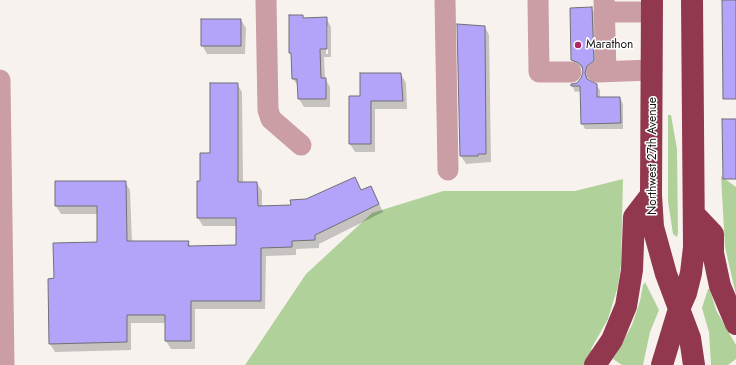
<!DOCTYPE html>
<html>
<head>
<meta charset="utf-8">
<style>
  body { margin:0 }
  canvas { display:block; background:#f8f2ef }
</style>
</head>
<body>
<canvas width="736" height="365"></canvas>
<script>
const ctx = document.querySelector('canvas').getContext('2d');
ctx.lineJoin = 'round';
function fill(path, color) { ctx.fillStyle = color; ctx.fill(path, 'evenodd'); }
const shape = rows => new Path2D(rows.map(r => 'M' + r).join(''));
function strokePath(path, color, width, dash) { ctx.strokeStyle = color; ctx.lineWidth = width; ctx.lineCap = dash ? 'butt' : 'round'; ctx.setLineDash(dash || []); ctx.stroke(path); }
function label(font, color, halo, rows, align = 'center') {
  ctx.font = font + ' Jost,sans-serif'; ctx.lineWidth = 3; ctx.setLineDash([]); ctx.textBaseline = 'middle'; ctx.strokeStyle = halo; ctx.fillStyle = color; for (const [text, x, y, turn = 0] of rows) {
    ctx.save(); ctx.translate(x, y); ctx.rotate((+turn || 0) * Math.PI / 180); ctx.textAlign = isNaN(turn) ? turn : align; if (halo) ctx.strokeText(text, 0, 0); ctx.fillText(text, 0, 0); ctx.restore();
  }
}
const green = shape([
  [668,115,671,115,677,149,678,233,677,237,673,234,668,201],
  [721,176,736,187,736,295,725,247],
  [623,179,621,264,618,286,608,319,591,349,595,353,585,365,245,365,306,274,372,213,443,191,575,191],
  [645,282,659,310,650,332,643,365,622,365,613,359,632,325,640,301,643,285],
  [708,289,710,289,716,310,736,345,736,359,728,365,711,365,709,332,702,308]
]);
const shadow = shape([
  [592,8,595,14,596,67,589,72,588,79,596,85,600,90,600,98,620,98,623,104,623,129,585,129,582,123,582,91,575,92,572,85,577,83,582,79,584,72,581,67,575,65,572,60],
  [302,16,304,19,326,18,331,27,331,57,324,57,325,78,330,87,330,107,304,107,299,99,299,87,293,79,292,56,290,52],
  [326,26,328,26,328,54,326,54],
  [241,20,246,28,245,54,207,54,202,45],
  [485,27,489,35,491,162,466,164,461,156],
  [401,74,406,83,407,109,375,109,375,152,355,152,350,144,361,97],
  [237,84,242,92,243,183,257,183,262,191,262,207,292,206,306,200,361,191,375,195,383,212,319,244,319,248,296,249,296,255,266,256,265,309,195,309,195,349,171,349,166,341,166,323,131,323,131,350,55,352,50,344,55,279,98,243,98,214,61,214,56,206,125,182,130,190,132,242,188,242,191,247,237,246,237,226,203,226,198,218,201,182]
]);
const building = shape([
  [722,0,736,0,736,99,723,99,722,0],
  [592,7,594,61,587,66,585,73,587,79,597,84,597,97,620,97,621,123,581,124,580,86,571,86,571,84,577,83,581,78,583,72,582,66,577,62,571,60,570,8,592,7],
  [289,15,303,15,303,18,327,17,327,49,320,49,321,78,326,78,326,99,298,99,297,79,292,79,291,53,289,53,289,15],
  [201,19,241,19,241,46,201,46,201,19],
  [457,24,485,26,486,154,478,154,478,156,460,156,457,24],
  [360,73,401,73,403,101,371,101,371,144,349,144,349,96,360,96,360,73],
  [210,83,238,83,238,182,257,182,258,206,291,205,290,200,306,199,355,177,361,190,371,186,379,204,315,235,315,240,292,241,292,247,261,248,261,301,191,301,191,341,165,341,165,315,127,315,127,342,49,344,48,279,54,278,53,243,97,242,97,206,55,206,55,181,126,181,127,241,189,241,188,246,236,245,236,218,197,218,197,181,200,181,200,153,210,153,210,83],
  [722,119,736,119,736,179,723,179,722,119]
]);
const minor = shape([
  [266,0,268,110,271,119,301,145],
  [445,0,448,170],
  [538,0,539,72,571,72],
  [604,0,606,71],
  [605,12,652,12],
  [597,72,652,70],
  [0,80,4,365]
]);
const highway = shape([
  [652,0,651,195,653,227,666,274,690,338,694,365],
  [694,214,713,234,713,253,720,286,736,324],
  [595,365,612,340,626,306,632,270,634,217,651,195],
  [662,365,679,309,686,293,691,273,694,247,692,0]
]);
const markers = [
  [578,45,4,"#af2667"]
];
const poiNames = [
  ["Marathon",586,45]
];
const streetNames = [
  ["Northwest 27th Avenue",653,156,-90]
];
fill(green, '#b0d29a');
fill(shadow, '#0003');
fill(building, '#b3a4fa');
strokePath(building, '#706f74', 1);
strokePath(minor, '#cb9da5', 21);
strokePath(highway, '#91384f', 22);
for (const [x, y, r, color] of markers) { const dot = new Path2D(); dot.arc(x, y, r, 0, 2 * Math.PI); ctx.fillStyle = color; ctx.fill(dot); strokePath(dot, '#fff', 1.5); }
label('12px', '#161413', '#fff', poiNames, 'left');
label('12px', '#161413', '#fff', streetNames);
</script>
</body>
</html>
